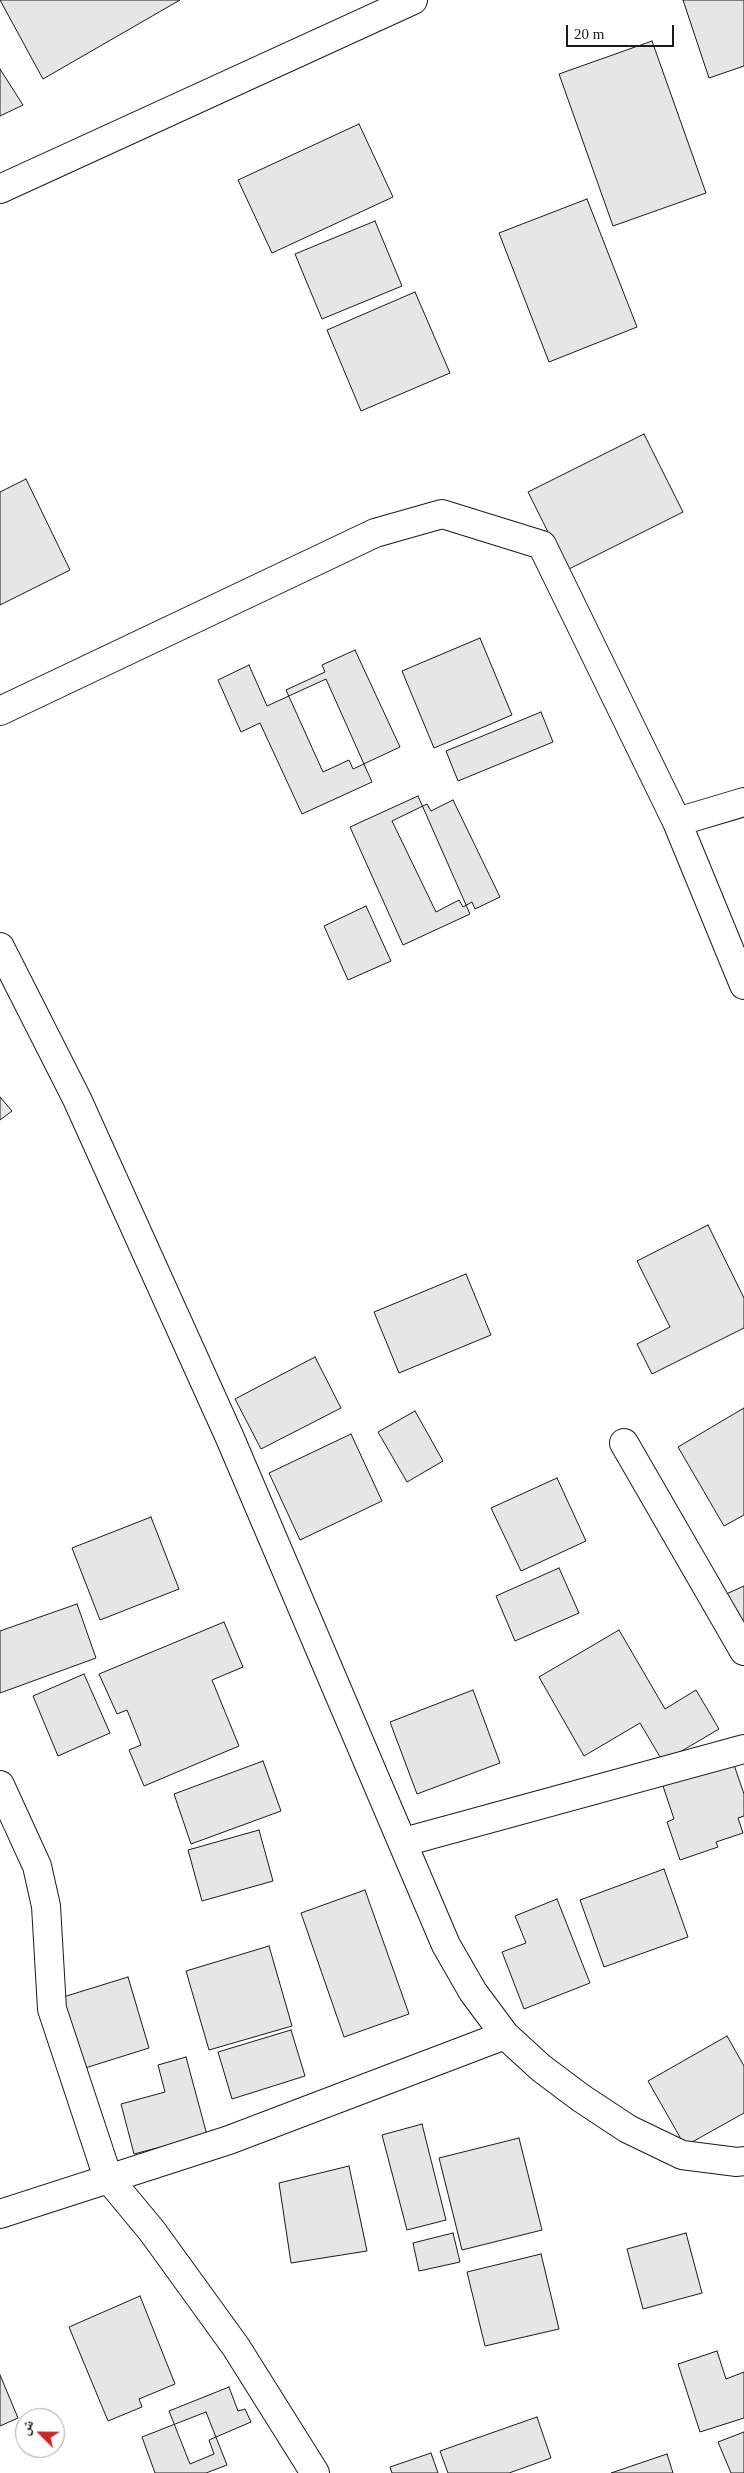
<!DOCTYPE html>
<html>
<head>
<meta charset="utf-8">
<style>
  body { margin:0 }
  #map { position:relative; width:744px; height:2473px; overflow:hidden; background:#fff; font-family:"Times New Roman","Noto Naskh Arabic",serif }
  canvas { display:block }
  .north { position:absolute; left:15px; top:2408px; width:50px; height:50px; box-sizing:border-box; background:#fff; border:1px solid #a3a3a3; border-radius:50%; rotate:293deg; font-size:14px; font-weight:700; line-height:20px; text-align:center; color:#1a1a1a }
  .north::after { content:''; display:block; margin:auto; width:18px; height:22px; background:#c62828; clip-path:polygon(50% 0,100% 100%,50% 72%,0 100%) }
  .scale { position:absolute; left:566px; top:25px; width:108px; height:22px; box-sizing:border-box; border:2px solid #1a1a1a; border-top:0; padding-left:6px; font-size:15px; line-height:18px; white-space:nowrap; color:#1a1a1a; -webkit-text-stroke:4px #fff; paint-order:stroke }
</style>
</head>
<body>
<div id="map">
<canvas width="744" height="2473"></canvas>
<div class="north">ش</div>
<div class="scale">20 m</div>
</div>
<script>
const ctx = document.querySelector('canvas').getContext('2d');
ctx.lineJoin = 'round';
function fill(path, color) { ctx.fillStyle = color; ctx.fill(path, 'evenodd'); }
const shape = rows => new Path2D(rows.map(r => 'M' + r).join(''));
function strokePath(path, color, width, dash) { ctx.strokeStyle = color; ctx.lineWidth = width; ctx.lineCap = dash ? 'butt' : 'round'; ctx.setLineDash(dash || []); ctx.stroke(path); }
const building = shape([
  [0,0,180,0,43,79,0,0],
  [683,0,744,0,744,66,709,78,683,0],
  [652,41,706,193,613,226,559,74,652,41],
  [0,69,23,105,0,116,0,69],
  [359,124,393,197,272,253,238,180,359,124],
  [587,199,637,327,549,362,499,233,587,199],
  [375,221,402,286,322,319,295,254,375,221],
  [415,292,450,373,361,411,327,330,415,292],
  [644,434,683,512,567,570,528,492,644,434],
  [26,479,70,570,0,605,0,492,26,479],
  [480,638,512,715,434,748,402,671,480,638],
  [355,650,400,747,353,769,349,760,323,772,286,690,325,672,322,665,355,650],
  [249,665,267,706,326,679,372,782,302,814,260,723,241,732,218,680,249,665],
  [541,712,553,742,458,781,446,751,541,712],
  [418,796,470,914,403,945,350,827,418,796],
  [453,800,500,897,475,909,472,902,463,907,459,900,436,912,392,821,427,804,431,811,453,800],
  [366,906,391,961,348,980,324,926,366,906],
  [0,1097,12,1111,0,1120,0,1097],
  [708,1225,744,1298,744,1328,652,1374,637,1344,670,1327,637,1261,708,1225],
  [466,1274,491,1335,399,1373,374,1312,466,1274],
  [315,1357,341,1408,261,1449,235,1399,315,1357],
  [744,1408,744,1515,724,1526,678,1447,744,1408],
  [415,1411,443,1461,407,1482,378,1432,415,1411],
  [351,1434,382,1501,300,1540,269,1473,351,1434],
  [557,1478,586,1541,521,1571,491,1508,557,1478],
  [151,1517,179,1589,100,1620,72,1548,151,1517],
  [559,1568,579,1613,515,1641,496,1596,559,1568],
  [744,1586,744,1638,724,1595,744,1586],
  [77,1604,96,1658,0,1693,0,1631,77,1604],
  [224,1622,243,1667,212,1680,239,1746,144,1786,129,1750,141,1745,127,1710,117,1714,99,1674,224,1622],
  [619,1630,665,1709,696,1690,719,1729,663,1762,640,1723,584,1756,539,1677,619,1630],
  [84,1674,110,1733,58,1756,33,1696,84,1674],
  [473,1690,500,1763,417,1794,390,1722,473,1690],
  [263,1761,281,1811,191,1844,174,1794,263,1761],
  [733,1762,744,1794,744,1816,738,1818,743,1833,716,1842,718,1847,680,1860,667,1822,674,1819,663,1786,733,1762],
  [259,1830,273,1881,202,1901,188,1850,259,1830],
  [664,1869,688,1937,604,1967,580,1900,664,1869],
  [365,1890,409,2014,344,2037,301,1913,365,1890],
  [557,1899,590,1983,524,2009,502,1952,526,1943,515,1916,557,1899],
  [269,1946,292,2026,209,2050,186,1971,269,1946],
  [128,1977,149,2048,82,2069,60,1998,128,1977],
  [291,2030,305,2076,232,2099,218,2052,291,2030],
  [727,2036,744,2066,744,2113,685,2146,648,2081,727,2036],
  [186,2057,207,2135,134,2154,121,2104,165,2092,158,2065,186,2057],
  [422,2124,446,2220,407,2230,382,2135,422,2124],
  [519,2138,542,2230,462,2250,439,2158,519,2138],
  [349,2166,367,2251,291,2263,279,2183,349,2166],
  [453,2233,460,2262,419,2271,413,2243,453,2233],
  [686,2233,702,2293,643,2309,627,2249,686,2233],
  [541,2254,559,2329,485,2346,467,2272,541,2254],
  [140,2296,175,2384,139,2399,142,2407,108,2421,69,2327,140,2296],
  [717,2351,726,2379,744,2372,744,2418,700,2432,678,2364,717,2351],
  [0,2375,18,2418,0,2426,0,2375],
  [229,2387,238,2411,245,2409,251,2422,209,2440,214,2454,190,2464,169,2411,229,2387],
  [206,2412,227,2465,206,2473,155,2473,142,2437,206,2412],
  [537,2417,551,2458,509,2473,448,2473,440,2451,537,2417],
  [744,2432,744,2473,731,2473,718,2442,744,2432],
  [431,2453,438,2473,392,2473,390,2467,431,2453],
  [667,2454,673,2473,611,2473,667,2454]
]);
const minor = shape([
  [0,711,375,533,442,514,542,545,677,822,744,985],
  [677,822,744,802],
  [0,947,77,1099,230,1438,446,1945,473,1992,505,2035,541,2068,581,2098,628,2129,682,2155,737,2162,744,2161],
  [624,1443,744,1651],
  [0,1785,37,1866,46,1906,52,2009,108,2178,152,2231,236,2347,315,2473],
  [404,1842,744,1749],
  [0,2214,229,2140,505,2035]
]);
const tertiary = shape([
  [0,189,413,0]
]);
fill(building, '#e6e6e6');
strokePath(building, '#1a1a1a', 1);
strokePath(minor, '#1a1a1a', 30);
strokePath(tertiary, '#1a1a1a', 30);
strokePath(minor, '#fff', 28);
strokePath(tertiary, '#fff', 28);
</script>
</body>
</html>
